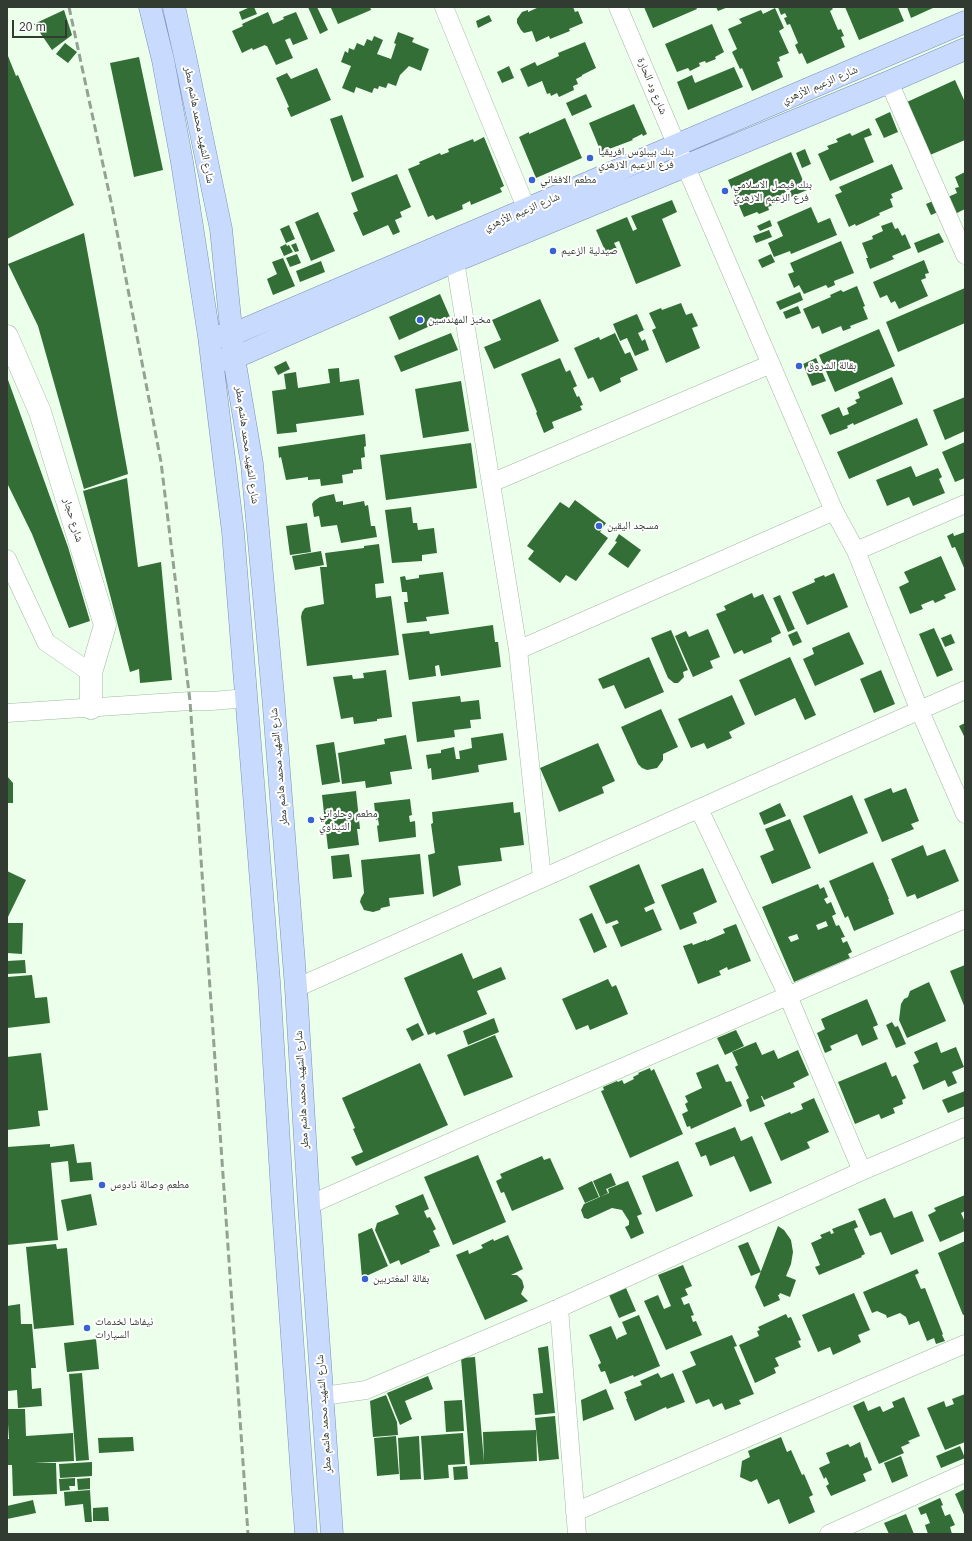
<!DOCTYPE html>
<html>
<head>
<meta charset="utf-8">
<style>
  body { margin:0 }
  #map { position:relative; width:972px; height:1541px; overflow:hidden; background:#ebffeb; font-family:Arial,sans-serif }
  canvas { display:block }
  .frame { position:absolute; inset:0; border:8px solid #323b32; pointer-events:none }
  .scale { position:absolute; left:12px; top:20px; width:55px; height:18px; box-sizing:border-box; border:2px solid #323b32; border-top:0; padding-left:5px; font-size:12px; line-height:14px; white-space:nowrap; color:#323b32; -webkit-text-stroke:3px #fff; paint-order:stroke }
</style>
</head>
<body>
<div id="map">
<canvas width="972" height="1541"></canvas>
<div class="frame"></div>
<div class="scale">20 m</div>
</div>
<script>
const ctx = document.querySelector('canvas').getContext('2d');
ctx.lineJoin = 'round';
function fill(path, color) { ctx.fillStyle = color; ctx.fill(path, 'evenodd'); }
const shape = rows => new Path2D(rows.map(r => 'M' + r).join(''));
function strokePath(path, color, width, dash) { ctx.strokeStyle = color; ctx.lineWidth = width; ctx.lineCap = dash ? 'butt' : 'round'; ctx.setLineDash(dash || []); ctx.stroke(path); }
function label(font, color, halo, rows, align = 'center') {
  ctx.font = font + ' Arial,"Noto Naskh Arabic",sans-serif'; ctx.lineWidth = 4; ctx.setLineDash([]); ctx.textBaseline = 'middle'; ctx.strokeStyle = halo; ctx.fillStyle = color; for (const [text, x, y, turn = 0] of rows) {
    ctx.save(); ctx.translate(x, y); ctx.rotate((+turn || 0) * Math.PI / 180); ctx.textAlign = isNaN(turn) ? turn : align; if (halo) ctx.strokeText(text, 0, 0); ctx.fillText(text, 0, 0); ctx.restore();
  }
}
const building = shape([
  [250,7,254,7,257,14,242,20,239,12],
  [308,7,317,7,328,30,320,34],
  [334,7,370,7,371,10,338,24,331,8],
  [539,7,573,7,575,12,578,11,583,23,569,29,570,31,550,39,549,36,536,42,532,31,524,33,521,30,517,23,517,19,522,12,528,10,528,12],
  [644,7,696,7,697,9,653,28],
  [716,7,728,7,718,11],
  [778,7,831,7,833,9,830,11,838,30,841,29,844,36,841,37,845,47,807,64,802,53,799,54,795,45,798,43,790,24,787,25,784,18,787,17,785,13,781,15],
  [845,7,898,7,904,21,859,40],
  [907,7,935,7,911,18],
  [775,8,784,28,779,31,789,53,779,57,780,61,777,62,783,77,752,91,742,68,740,69,732,52,737,49,728,29,742,23,739,19,761,10,763,14],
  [64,10,72,35,52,50,34,24],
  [268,12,273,24,284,19,283,17,296,12,308,39,293,45,290,38,285,40,293,58,276,65,267,46,266,46,265,45,253,50,252,48,242,53,232,31,243,26,242,24],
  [489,15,492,21,478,28,476,21],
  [712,24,724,52,715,57,716,59,706,63,705,61,699,63,700,66,690,71,688,68,677,72,665,44],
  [398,32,414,38,412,42,429,49,421,71,409,66,400,75,396,86,388,83,386,88,379,86,378,89,374,88,372,93,356,87,354,93,342,88,351,66,341,62,345,51,348,53,349,48,354,50,357,43,364,46,367,39,372,41,374,36,383,40,377,54,391,59,396,44,394,43],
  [585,42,596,68,582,75,582,76,576,79,578,84,573,86,574,90,559,97,557,93,551,96,550,93,547,94,542,81,528,87,520,69,535,62,537,66,559,56,558,53],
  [65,43,77,52,68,63,56,54],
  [7,56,8,56,16,76,18,75,74,205,7,239],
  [139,57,163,170,134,177,110,63],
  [509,66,514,78,502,83,497,72],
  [734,67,743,87,688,110,677,82,692,75,695,83],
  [317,68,331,100,291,117,287,108,289,107,276,78,287,73,291,79],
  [955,80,965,102,965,140,930,155,907,102],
  [586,94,592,107,572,116,566,103],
  [634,104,647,134,643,136,642,134,632,139,633,140,601,152,589,123],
  [890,112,898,132,884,138,875,119],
  [342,115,364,177,352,182,330,119],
  [565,118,582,158,536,178,519,137,529,132,529,134],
  [869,128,872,135,864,138,874,162,830,181,818,154,829,149,827,146,838,142,836,139,850,133,852,136],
  [484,137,504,186,500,188,502,192,471,205,470,201,462,205,463,209,436,220,433,215,428,217,408,169,420,164,419,162,440,153,441,155,449,152,448,149,473,139,474,142],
  [805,149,811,164,802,168,796,153],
  [791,152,807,190,768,207,769,210,759,214,757,212,744,217,728,180],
  [892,164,903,189,891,194,893,198,890,199,893,207,879,213,880,215,856,226,855,224,849,227,835,195,842,192,839,187],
  [965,172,965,209,955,214,948,197,957,193,955,188,959,187,955,177],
  [397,174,411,207,400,212,402,217,395,220,400,232,393,235,388,225,363,236,353,213,358,211,351,193],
  [672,200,677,212,662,219,681,266,636,284,619,241,614,243,618,251,607,255,596,230,627,217,633,231,637,229,631,216],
  [933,201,938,212,931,215,926,204],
  [811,207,818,223,830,218,837,235,791,254,790,251,774,257,768,243,783,236,777,222],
  [318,212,335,251,311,261,295,222],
  [770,220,772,226,760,231,757,226],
  [892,222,895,229,898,228,902,236,905,234,911,248,892,256,894,259,870,269,866,258,868,258,862,243,873,239,872,236,883,231,881,226],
  [289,225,295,239,286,243,280,229],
  [769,230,772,237,756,243,753,236],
  [84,233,128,474,84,489,38,326,8,264],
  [939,233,944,242,918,253,914,243],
  [841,241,854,273,834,281,835,285,828,288,826,285,804,294,799,285,794,288,788,274,794,272,790,263],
  [296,243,299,251,295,252,291,245],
  [286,244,287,246,289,245,293,252,284,256,280,247],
  [297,254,301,263,290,267,286,258],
  [771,254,775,262,762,268,758,260],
  [283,258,295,286,273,295,267,279,277,274,272,262],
  [924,260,929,273,925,274,926,278,921,280,928,296,899,309,895,301,891,303,887,295,880,298,873,282],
  [321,261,325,272,300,282,296,271],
  [857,286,865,306,863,307,868,319,850,326,851,328,843,331,841,326,822,334,819,326,812,329,803,309,831,297,830,295,841,290,843,292],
  [965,288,965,323,898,352,886,322],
  [800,292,803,300,780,310,776,302],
  [440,294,450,317,399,340,389,317],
  [540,299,559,341,494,369,484,347,501,340,492,320],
  [681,303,686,315,692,313,698,326,692,328,700,348,666,363,652,330,656,328,649,313,661,308,662,310],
  [798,306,801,313,786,319,783,312],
  [637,314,644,330,638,333,642,341,645,339,649,350,635,356,627,338,620,341,613,324],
  [879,329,895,366,835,392,819,355],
  [451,333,458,350,401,372,394,356],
  [615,333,625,354,630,352,638,370,620,378,621,382,600,392,593,377,588,379,574,348,599,337,600,340],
  [560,358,566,372,570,370,577,386,573,388,577,397,579,396,583,405,580,406,582,410,552,422,554,428,544,433,536,413,537,412,521,374],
  [816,358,826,381,812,386,803,364],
  [286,361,290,369,278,375,274,367],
  [339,368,340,382,359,379,364,415,296,424,297,432,277,434,272,391,286,389,284,374,296,372,298,388,330,383,328,369],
  [7,377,68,547,90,621,69,628,32,534,7,483],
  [892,377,903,404,854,425,853,423,847,426,848,428,830,435,821,415,839,407,843,416,849,414,847,408,857,403,855,400,860,398,858,392],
  [461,381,469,431,423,438,415,389],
  [965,397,965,431,945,440,933,410],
  [917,418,928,445,849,479,837,452],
  [365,434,366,446,364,447,365,457,361,458,362,469,353,470,353,473,342,475,343,483,321,486,320,479,308,480,308,477,286,480,281,457,279,458,278,447],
  [965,442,965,478,955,482,942,452],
  [471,443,477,488,386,500,380,455],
  [911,466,916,477,938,468,942,477,939,479,945,493,913,506,909,497,887,506,876,480],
  [127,478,138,567,161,562,172,680,140,683,139,669,130,672,83,491],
  [334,494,336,502,343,501,343,505,364,501,365,506,368,505,371,526,375,526,377,537,341,543,337,525,321,527,319,516,314,517,312,504,314,501,320,497],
  [575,500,606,523,600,532,608,538,576,581,566,575,560,583,528,559,534,551,527,546,560,502,569,508],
  [411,507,413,523,417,523,418,530,434,528,437,553,422,555,422,561,392,563,385,510],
  [307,523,311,552,290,555,286,526],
  [965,532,965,570,955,547,952,548,947,536,953,533,954,536],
  [619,534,641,550,628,568,608,554,617,542,615,541],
  [379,544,384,583,375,584,376,598,391,596,399,655,307,666,301,617,302,612,305,608,324,604,320,567,327,567,325,553,364,548,364,546],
  [321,551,324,565,295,570,292,556],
  [941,556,956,590,944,595,946,598,935,603,933,600,921,605,923,609,910,614,899,587,909,582,904,572],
  [443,572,449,614,426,617,427,621,407,623,404,602,408,602,407,592,402,592,400,577,405,576,406,580,419,578,419,575],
  [834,573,848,607,807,625,792,592,815,582,814,579,824,575,825,577],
  [752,593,754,598,763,594,781,633,771,638,772,642,744,654,742,650,734,654,716,614,726,610,724,606],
  [780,595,795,629,788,632,773,598],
  [493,625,495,642,498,642,501,667,441,676,439,665,435,666,436,676,409,680,402,634,429,631,430,634],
  [934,628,953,670,937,677,919,634],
  [708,629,720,657,710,661,713,668,693,677,675,636,686,631,689,637],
  [671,630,688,670,683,672,684,677,678,683,674,683,668,678,651,638],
  [797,631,802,642,793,646,788,635],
  [849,632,864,664,815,686,803,659,814,654,812,648],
  [951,634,955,643,945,647,941,638],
  [649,657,664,692,625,709,614,685,603,689,598,679],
  [790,657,816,715,805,720,795,698,755,716,739,680],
  [386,670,392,717,377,719,377,721,354,724,353,717,341,719,333,677,352,675,353,679,364,678,363,673],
  [881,670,895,704,874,713,860,679],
  [732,695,745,724,729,732,732,738,707,749,704,743,691,748,678,719],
  [460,696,461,702,479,700,481,719,470,720,471,728,454,730,455,737,417,742,412,702],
  [661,709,678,747,663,754,663,760,657,768,647,770,642,768,638,764,621,727],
  [965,723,965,738,959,726],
  [503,733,507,760,478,765,479,772,432,780,431,768,428,769,426,755,441,753,441,750,454,747,456,759,460,759,459,751,472,748,471,738],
  [406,735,412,769,390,772,392,784,366,788,365,781,342,784,338,753,385,744,384,739],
  [334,742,340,782,322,785,316,745],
  [598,743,615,781,602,787,604,793,559,812,540,768],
  [7,776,13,783,13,803,7,803],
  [891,788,893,793,906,788,919,821,911,824,914,829,882,842,864,799],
  [356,791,360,829,357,829,359,845,328,849,322,795],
  [852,795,868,833,819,854,803,816],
  [410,799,412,815,409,816,410,822,415,821,416,837,379,842,377,826,379,825,378,819,376,820,374,803],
  [513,802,514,813,520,812,524,845,500,848,502,861,458,866,461,885,433,897,428,855,435,853,431,824,433,823,432,812],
  [780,803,786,816,764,825,759,813],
  [790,819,811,868,772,884,760,856,774,850,765,829],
  [923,845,927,856,945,849,959,881,917,899,915,894,907,897,891,859],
  [349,854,352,877,333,879,331,856],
  [420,854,424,894,389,898,390,906,381,908,380,910,373,912,364,910,360,902,361,898,364,893,361,860],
  [873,862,889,899,888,899,894,914,854,931,848,916,845,918,829,881],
  [639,864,655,903,644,908,646,912,653,909,662,930,621,947,612,926,619,923,617,920,606,924,589,886],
  [703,868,717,902,693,913,697,923,680,930,661,885],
  [7,871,26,880,7,919],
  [818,884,820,889,824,887,828,897,824,899,827,904,831,902,836,914,832,916,836,926,839,925,845,937,841,938,843,943,847,941,852,952,848,954,850,958,794,982,762,907],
  [826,921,828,926,818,930,816,925],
  [797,934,799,939,791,942,788,937],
  [592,913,607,947,594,953,579,919],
  [7,923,23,923,22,954,7,953],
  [736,924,751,961,728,970,727,967,719,971,721,975,698,984,683,946,692,943,693,945,706,940,706,941,725,933,723,929],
  [462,953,473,979,501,967,506,979,477,991,487,1014,436,1035,435,1032,428,1035,404,978],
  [25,960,26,973,7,974,7,961],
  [965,965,965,1008,950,971],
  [32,975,35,998,47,997,50,1023,7,1028,7,977],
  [608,979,612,987,616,985,628,1014,590,1030,588,1025,576,1030,562,999],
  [929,982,946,1021,907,1038,899,1020,901,1004,904,999,908,997,910,991],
  [867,999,878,1025,873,1027,878,1039,862,1046,857,1034,830,1046,832,1050,825,1053,817,1033,825,1029,821,1019],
  [494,1018,499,1032,468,1045,463,1031],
  [892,1022,895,1027,898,1026,906,1044,896,1048,886,1025],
  [418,1023,424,1035,412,1041,406,1029],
  [736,1030,744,1046,725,1055,717,1038],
  [495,1035,513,1077,464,1096,447,1055],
  [756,1042,762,1055,774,1050,778,1059,798,1050,809,1075,793,1083,795,1087,764,1100,762,1096,761,1096,765,1106,750,1112,746,1100,749,1098,735,1067,738,1065,732,1052],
  [937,1042,941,1053,956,1047,964,1067,952,1072,957,1083,948,1087,945,1080,923,1090,913,1065,919,1062,914,1052],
  [41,1053,48,1110,38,1111,40,1126,7,1130,7,1057],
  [886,1062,892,1077,896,1075,906,1098,902,1100,903,1104,893,1108,895,1113,881,1119,879,1114,855,1124,838,1082],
  [420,1063,448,1125,356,1166,351,1157,363,1152,353,1129,355,1128,342,1098],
  [718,1064,726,1082,731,1081,742,1106,691,1129,690,1126,687,1127,682,1114,688,1111,685,1104,688,1102,685,1096,702,1088,696,1073],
  [650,1068,651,1071,654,1069,683,1134,630,1158,601,1091,604,1090,603,1087,617,1081,618,1082,622,1080,624,1084,634,1079,633,1077,639,1074,638,1073],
  [965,1091,965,1106,948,1113,942,1100],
  [814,1098,829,1132,807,1142,810,1148,781,1161,764,1123,790,1112,791,1114,803,1109,801,1104],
  [735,1127,741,1141,752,1136,772,1183,750,1192,734,1156,710,1166,706,1155,701,1157,695,1143],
  [50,1144,50,1147,74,1144,77,1163,91,1162,93,1180,70,1182,68,1161,51,1163,58,1240,7,1245,7,1147],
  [478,1155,506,1222,453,1245,424,1177],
  [542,1156,544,1160,550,1158,564,1189,512,1211,504,1192,501,1193,496,1181,502,1178,500,1174],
  [678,1161,693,1196,656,1212,642,1176],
  [611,1173,616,1185,606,1189,608,1193,600,1197,593,1181],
  [592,1181,599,1197,585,1203,578,1188],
  [628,1181,642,1214,637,1216,644,1233,631,1239,625,1227,629,1225,629,1221,622,1210,612,1208,588,1219,584,1218,581,1210,584,1204,609,1193,608,1189],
  [91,1194,97,1225,67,1231,61,1200],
  [423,1194,429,1209,424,1211,427,1218,430,1217,436,1229,433,1231,440,1246,429,1250,430,1252,401,1265,399,1260,390,1264,375,1230,377,1223,399,1214,395,1206],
  [965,1195,965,1211,961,1213,965,1222,965,1231,940,1242,928,1215,936,1211,934,1208],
  [885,1198,894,1218,912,1211,924,1241,891,1255,881,1232,870,1236,858,1209],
  [855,1220,858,1227,854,1229,865,1254,861,1256,862,1257,819,1275,815,1267,820,1265,811,1243,822,1238,820,1235,830,1231,831,1234,834,1233,832,1229],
  [778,1226,784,1230,791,1240,793,1252,791,1264,786,1276,796,1280,790,1297,780,1293,779,1295,778,1295,780,1300,764,1307,755,1287],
  [372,1228,388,1266,362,1278,358,1234],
  [508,1235,523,1269,511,1275,517,1275,522,1280,524,1287,521,1294,528,1301,485,1320,456,1255,468,1250,469,1254,483,1248,481,1245,493,1239,494,1241],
  [965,1241,965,1314,963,1315,938,1253],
  [748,1242,761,1272,751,1276,738,1246],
  [56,1244,57,1249,67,1248,74,1325,34,1329,26,1247],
  [683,1265,692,1286,685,1289,688,1295,681,1298,684,1305,689,1303,694,1315,691,1316,693,1322,696,1321,702,1335,666,1350,644,1301,658,1295,664,1309,671,1306,658,1275],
  [917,1269,919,1273,915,1275,921,1289,925,1288,943,1334,942,1335,945,1341,936,1344,934,1338,927,1341,919,1321,909,1325,906,1317,900,1313,887,1318,886,1315,877,1311,872,1313,863,1292],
  [626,1288,636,1311,619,1318,609,1295],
  [854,1293,870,1330,858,1335,861,1342,833,1355,830,1347,818,1352,802,1315],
  [20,1304,21,1324,32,1324,36,1368,31,1368,32,1389,41,1388,42,1406,18,1408,17,1390,8,1391,7,1306],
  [786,1314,788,1318,791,1317,801,1340,798,1341,801,1347,775,1358,779,1366,774,1368,776,1373,755,1383,739,1345,759,1336,757,1331,760,1330,758,1327],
  [639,1315,660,1366,634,1377,633,1375,610,1384,605,1371,601,1372,598,1365,601,1363,589,1335,611,1326,617,1340,618,1338,627,1334,622,1322],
  [732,1335,737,1346,734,1347,754,1394,739,1400,741,1404,725,1410,722,1403,713,1407,709,1399,696,1404,682,1371,696,1365,690,1352],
  [96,1339,99,1369,67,1372,64,1343],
  [548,1346,555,1413,535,1415,533,1394,543,1393,538,1348],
  [475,1357,484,1462,483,1432,536,1430,537,1461,470,1465,461,1358],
  [82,1373,89,1460,76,1461,69,1374],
  [658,1373,661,1378,673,1373,685,1402,667,1409,666,1407,635,1421,626,1399,627,1399,624,1392,642,1385,640,1381],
  [428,1376,433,1389,405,1401,412,1419,400,1425,387,1393],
  [606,1389,614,1409,583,1421,581,1400],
  [965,1394,965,1442,945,1450,927,1408,944,1401,946,1407,954,1404,952,1399],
  [386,1395,397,1422,398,1435,373,1437,370,1401],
  [904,1397,920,1436,908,1441,910,1443,901,1447,904,1453,879,1464,853,1406,864,1401,868,1411,880,1406,883,1412,894,1407,892,1402],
  [462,1400,464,1431,446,1432,444,1401],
  [7,1409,25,1409,26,1436,73,1433,74,1461,34,1463,56,1463,57,1494,13,1496,12,1465,7,1465,7,1439,9,1439],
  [555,1416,559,1459,539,1461,535,1418],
  [463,1433,465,1464,448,1465,449,1478,424,1480,421,1436],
  [396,1436,399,1474,377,1476,374,1438],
  [419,1436,421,1479,400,1480,398,1438],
  [133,1437,134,1451,99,1453,98,1438],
  [781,1437,787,1452,791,1450,802,1475,804,1474,813,1495,809,1497,815,1512,789,1524,779,1499,768,1504,757,1479,751,1482,740,1477,742,1461,750,1457,748,1451],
  [860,1442,865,1458,867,1457,872,1470,863,1474,866,1481,831,1496,826,1486,829,1484,826,1477,824,1479,819,1468,830,1463,826,1453,848,1444,850,1447],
  [960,1446,965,1458,941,1468,936,1456],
  [901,1456,908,1476,892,1483,884,1463],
  [92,1462,92,1476,60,1478,59,1464],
  [467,1466,468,1479,454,1480,453,1467],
  [75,1478,75,1486,69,1486,70,1490,60,1491,59,1479],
  [90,1478,90,1489,78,1490,77,1479],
  [965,1489,965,1517,955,1494],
  [90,1490,92,1522,85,1522,83,1504,65,1506,64,1492],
  [940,1498,943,1505,941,1506,945,1516,950,1514,955,1525,950,1527,952,1534,928,1534,925,1525,930,1523,926,1513,921,1515,918,1508],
  [33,1500,36,1513,7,1519,7,1506],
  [108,1507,109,1521,93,1521,93,1508],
  [906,1514,914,1534,889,1534,884,1523]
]);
const minor = shape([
  [444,7,527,210],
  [618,7,677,146,834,511,856,551,919,709,965,814],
  [889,82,965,255],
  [455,261,518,650,542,878],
  [491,483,771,364],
  [856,551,965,504],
  [7,559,46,642,91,673],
  [518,650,834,511],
  [7,713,190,701,212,701,247,698],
  [699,809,788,996,862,1171],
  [296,988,965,690],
  [309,1205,469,1134,965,919],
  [559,1308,577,1534],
  [323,1396,366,1390,559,1308,862,1171,965,1127],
  [575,1512,965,1344],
  [829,1534,965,1473]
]);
const tertiary = shape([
  [7,336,40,412,105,625,91,673,91,708]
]);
const primary = shape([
  [150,7,163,60,182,162,209,336,233,532,269,981,283,1208,306,1534],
  [174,7,185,56,221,229,234,358,252,464,273,695,296,988,309,1205,332,1534],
  [218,336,231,335,965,22],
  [220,360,234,358,455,261,889,82,965,49]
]);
const rail = shape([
  [69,7,113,211,161,462,190,701,248,1534]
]);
const markers = [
  [590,158,4,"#3762d2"],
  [532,180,4,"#3762d2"],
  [725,191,4,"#3762d2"],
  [553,251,4,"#3762d2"],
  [420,320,4,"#3762d2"],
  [799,366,4,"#3762d2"],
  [599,526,4,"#3762d2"],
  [311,820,4,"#3762d2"],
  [102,1185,4,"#3762d2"],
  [365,1279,4,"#3762d2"],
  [87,1328,4,"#3762d2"]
];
const streetNames = [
  ["شارع الزعيم الأزهري",820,85,-23],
  ["شارع ود الحارة",652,86,67],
  ["شارع الشهيد محمد هاشم مطر",199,125,79],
  ["شارع الزعيم الأزهري",522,212,-23],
  ["شارع الشهيد محمد هاشم مطر",247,445,82],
  ["شارع حجار",73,520,73],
  ["شارع الشهيد محمد هاشم مطر",279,767,-95],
  ["شارع الشهيد محمد هاشم مطر",302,1090,-93],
  ["شارع الشهيد محمد هاشم مطر",324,1414,-94]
];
const poiNames = [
  ["بنك بيبلوس افريقيا",598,152],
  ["فرع الزعيم الازهري",598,165],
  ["مطعم الافغاني",540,180],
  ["بنك فيصل الاسلامي",733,185],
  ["فرع الزعيم الازهري",733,198],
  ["صيدلية الزعيم",561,251],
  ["مخبز المهندسين",428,320],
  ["بقالة الشروق",807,366],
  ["مسجد اليقين",607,526],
  ["مطعم وحلواني",319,814],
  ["التيناوي",319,827],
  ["مطعم وصالة نادوس",110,1185],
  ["بقالة المغتربين",373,1279],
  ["نيفاشا لخدمات",95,1322],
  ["السيارات",95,1335]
];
fill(building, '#346e37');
strokePath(minor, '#a2b9a2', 19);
strokePath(tertiary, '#a2b9a2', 23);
strokePath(primary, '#7c92b6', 23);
strokePath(minor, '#fff', 18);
strokePath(tertiary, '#fff', 22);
strokePath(primary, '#c8dafe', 22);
strokePath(rail, '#93a293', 3, [8, 4]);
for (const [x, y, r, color] of markers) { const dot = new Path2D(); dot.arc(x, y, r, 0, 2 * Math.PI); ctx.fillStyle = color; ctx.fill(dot); strokePath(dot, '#fff', 1.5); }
label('11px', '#323b32', '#fff', streetNames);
label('11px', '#323b32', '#fff', poiNames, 'left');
</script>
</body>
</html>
